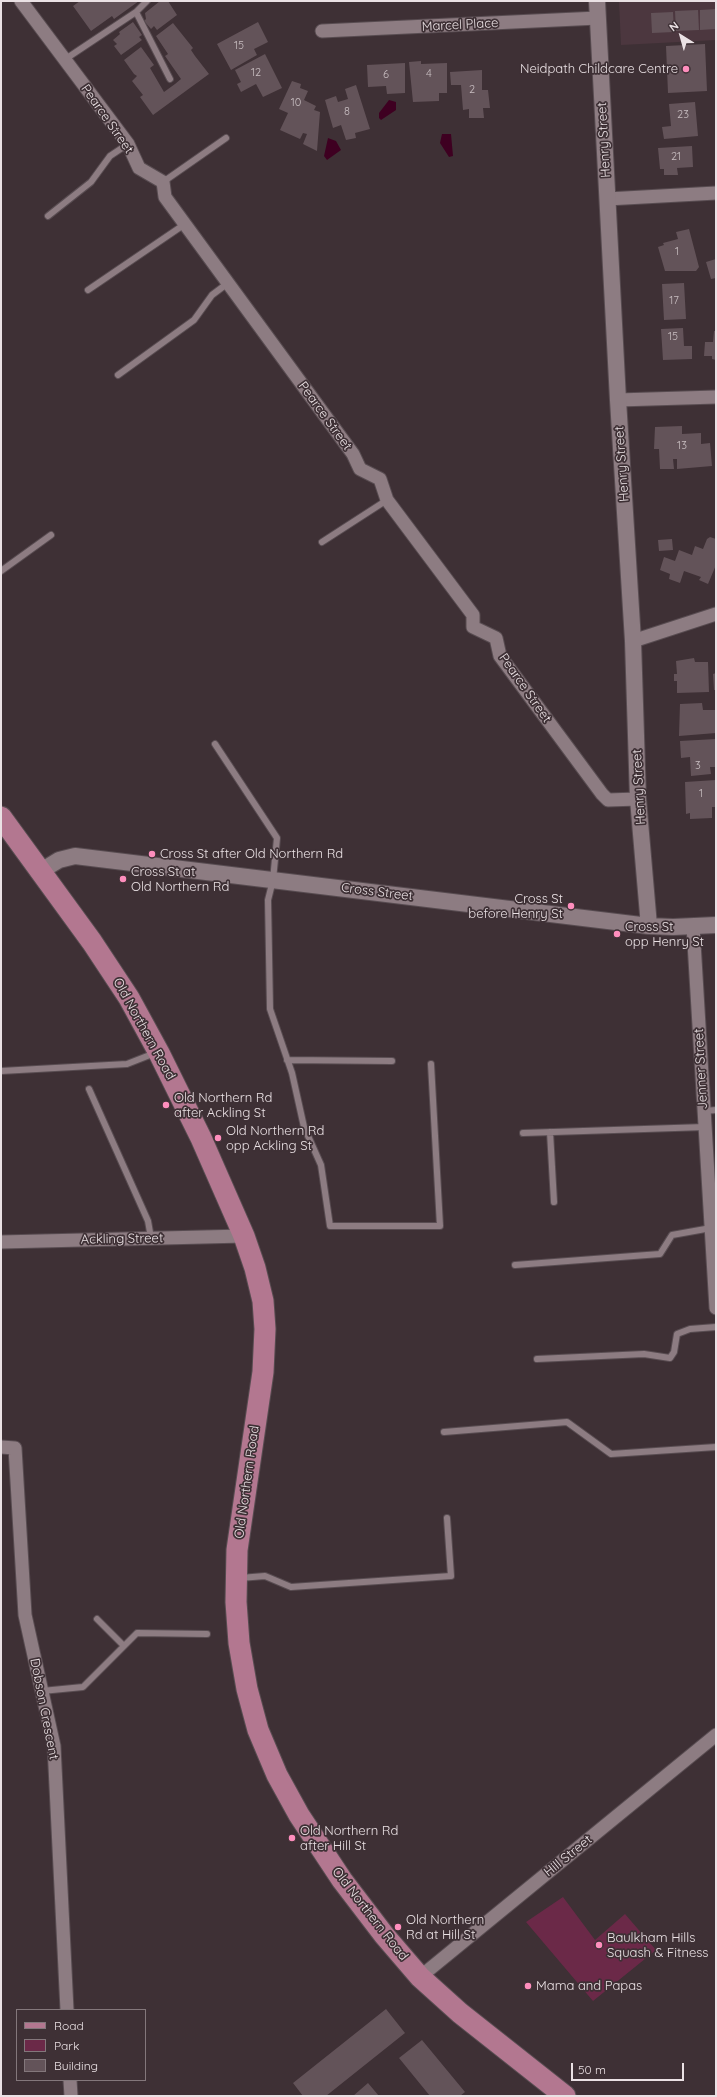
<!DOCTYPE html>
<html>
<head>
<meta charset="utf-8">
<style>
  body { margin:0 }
  #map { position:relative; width:717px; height:2097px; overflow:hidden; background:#3e3035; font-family:Quicksand,sans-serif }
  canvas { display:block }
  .frame { position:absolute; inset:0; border:2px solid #eae1e4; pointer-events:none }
  .legend { position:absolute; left:16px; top:2009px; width:130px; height:72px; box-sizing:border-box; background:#3e3035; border:1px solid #83777b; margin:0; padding:5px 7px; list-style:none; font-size:12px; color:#eae1e4 }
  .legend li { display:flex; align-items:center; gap:8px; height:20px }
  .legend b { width:20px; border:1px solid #83777b }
  .north { position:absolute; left:661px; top:16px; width:40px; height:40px; -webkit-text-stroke:3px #3e3035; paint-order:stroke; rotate:323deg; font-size:11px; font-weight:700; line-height:16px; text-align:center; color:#eae1e4 }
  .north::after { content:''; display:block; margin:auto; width:14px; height:18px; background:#eae1e4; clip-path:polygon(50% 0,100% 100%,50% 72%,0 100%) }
  .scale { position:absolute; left:571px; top:2063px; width:113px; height:18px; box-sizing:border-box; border:2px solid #eae1e4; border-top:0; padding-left:5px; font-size:12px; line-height:14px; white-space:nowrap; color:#eae1e4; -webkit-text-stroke:3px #3e3035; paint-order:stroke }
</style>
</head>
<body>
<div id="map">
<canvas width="717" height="2097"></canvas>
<div class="frame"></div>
<ul class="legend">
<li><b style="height:5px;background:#b37790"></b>Road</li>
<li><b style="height:11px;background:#6b2948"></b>Park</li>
<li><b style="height:11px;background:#635359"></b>Building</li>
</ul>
<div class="north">N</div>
<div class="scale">50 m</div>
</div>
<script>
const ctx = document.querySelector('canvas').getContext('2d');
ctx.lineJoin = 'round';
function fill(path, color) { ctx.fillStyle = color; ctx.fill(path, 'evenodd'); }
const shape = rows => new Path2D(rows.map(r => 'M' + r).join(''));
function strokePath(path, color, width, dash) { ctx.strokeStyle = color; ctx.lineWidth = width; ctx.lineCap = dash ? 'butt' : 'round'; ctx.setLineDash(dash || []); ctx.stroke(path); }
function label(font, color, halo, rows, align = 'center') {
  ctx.font = font + ' Quicksand,sans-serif'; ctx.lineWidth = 3.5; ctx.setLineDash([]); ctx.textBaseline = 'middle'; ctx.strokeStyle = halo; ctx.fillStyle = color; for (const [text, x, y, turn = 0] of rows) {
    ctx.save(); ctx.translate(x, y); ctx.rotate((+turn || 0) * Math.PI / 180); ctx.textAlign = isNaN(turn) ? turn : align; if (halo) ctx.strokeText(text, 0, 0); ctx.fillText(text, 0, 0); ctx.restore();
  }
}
const built = shape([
  [619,1,716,1,716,40,621,45]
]);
const green = shape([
  [563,1897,595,1940,625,1914,656,1950,593,2001,526,1922]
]);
const water = shape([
  [389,100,396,102,396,110,381,120,379,118,379,113],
  [442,134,451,134,453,156,449,157,440,143],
  [328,138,336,141,341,150,327,160,324,156]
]);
const building = shape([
  [80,1,139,1,114,19,112,16,91,31,73,6],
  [160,1,168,1,177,15,157,30,154,26,151,29,144,21,146,19,145,13],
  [716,9,716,29,700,30,700,10],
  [698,10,699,30,676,31,675,11],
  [673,12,674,32,652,33,651,13],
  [133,22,142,35,139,37,142,40,121,55,114,46,117,44,113,40,120,34,119,32],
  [258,22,268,42,254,49,257,55,231,70,217,44],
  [173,23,193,48,191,50,195,56,209,74,153,115,140,97,143,95,132,81,137,76,134,74,124,60,141,47,154,65,150,68,164,92,175,84,181,79,165,56,168,54,156,36],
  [705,44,707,91,668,93,666,46],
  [265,54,282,88,263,97,256,84,241,92,237,84,241,82,235,70],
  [421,61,421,64,447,63,447,93,439,93,439,101,413,102,409,62],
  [405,63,405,93,387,94,386,86,368,87,367,65],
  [482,70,482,90,488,90,490,108,483,108,484,118,469,118,469,109,463,110,461,85,451,85,450,72],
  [292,81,301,84,300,88,308,91,304,100,316,106,314,110,320,112,317,151,303,144,307,134,303,133,300,139,280,130,288,113,279,109],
  [356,85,370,129,355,133,356,138,346,140,341,125,333,128,325,100,336,96,338,102,348,99,345,89],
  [695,102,698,136,664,139,662,127,671,126,669,104],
  [692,146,693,167,677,168,678,175,664,175,664,169,660,169,658,148],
  [689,229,699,267,696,271,665,271,658,247,664,245,663,243,678,239,676,232],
  [716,259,716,278,711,279,706,262],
  [684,283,686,319,664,320,662,284],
  [683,328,684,346,692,346,692,359,663,360,661,329],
  [714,331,716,331,716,360,712,359,712,356,704,356,705,342,713,342],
  [682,426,682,434,701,433,701,444,710,443,712,466,677,469,677,459,673,459,674,469,660,469,659,449,654,449,655,427],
  [710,537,716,539,716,565,708,584,699,580,701,577,684,571,680,583,669,579,670,574,660,570,664,557,675,561,679,550,692,555,695,546,703,549,707,539],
  [672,539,673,550,659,551,658,540],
  [694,658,695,662,708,662,709,692,677,693,677,681,674,681,674,674,677,674,676,661],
  [716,673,716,690,714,690,713,674],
  [702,703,703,710,716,710,716,733,679,736,680,704],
  [716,739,716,767,710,767,711,774,691,776,690,757,681,758,680,741],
  [716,780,716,807,712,807,712,818,690,819,690,813,686,814,685,782],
  [386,2009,405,2033,326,2096,303,2096,293,2083],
  [422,2040,465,2092,460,2096,430,2096,399,2058],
  [368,2083,379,2096,353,2096]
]);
const service = shape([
  [136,12,170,79],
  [64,60,136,12,147,1],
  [163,182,226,138],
  [48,216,91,182,110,156,128,144],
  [88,290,185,224],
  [118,375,194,320,212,295,228,283],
  [322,542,387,500],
  [1,571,51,535],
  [215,744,277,838,273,880,268,900,270,1009,292,1073,304,1127,321,1165,330,1226,440,1226,431,1064],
  [287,1060,392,1061],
  [1,1071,127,1064,155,1053],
  [89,1089,148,1221,151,1238],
  [704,1111,716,1110],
  [550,1132,554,1202],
  [523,1133,705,1127],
  [515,1265,660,1254,672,1235,711,1228],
  [537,1359,644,1354,670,1358,674,1352,677,1334,690,1329,716,1327],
  [444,1432,567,1422,611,1454,716,1447],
  [240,1578,265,1576,291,1587,451,1576,447,1518],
  [97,1619,124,1646],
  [42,1691,83,1687,137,1633,207,1634]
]);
const minor = shape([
  [21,1,128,144,139,168,163,182,165,197,353,454,360,469,380,479,387,500,473,615,473,627,496,638,500,656,602,794,608,800,638,799],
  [322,31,598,18],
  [607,199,716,193],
  [618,400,716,397],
  [633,641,716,614],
  [693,926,716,1308],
  [1,1242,244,1236],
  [1,1447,15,1448,25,1615,54,1746,67,2010],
  [420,1977,716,1735],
  [70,2080,71,2096]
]);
const tertiary = shape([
  [597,1,618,400,633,641,638,799,649,926],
  [41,871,59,860,75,856,649,926,673,927,716,925]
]);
const primary = shape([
  [1,817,92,942,129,998,159,1053,201,1138,244,1236,255,1268,263,1301,265,1329,263,1372,237,1550,236,1602,239,1643,247,1689,258,1730,277,1775,299,1815,342,1880,384,1935,420,1977,460,2013,565,2096]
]);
const markers = [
  [686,69,4,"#fe8ebd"],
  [152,854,4,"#fe8ebd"],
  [123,879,4,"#fe8ebd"],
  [571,906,4,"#fe8ebd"],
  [617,934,4,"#fe8ebd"],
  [166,1105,4,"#fe8ebd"],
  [218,1138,4,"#fe8ebd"],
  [292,1838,4,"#fe8ebd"],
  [398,1927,4,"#fe8ebd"],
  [599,1945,4,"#fe8ebd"],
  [528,1986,4,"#fe8ebd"]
];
const numberNames = [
  ["15",239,46],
  ["12",256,73],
  ["4",429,74],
  ["6",386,75],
  ["2",472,90],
  ["10",296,103],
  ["8",347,112],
  ["23",683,115],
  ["21",676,157],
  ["1",677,252],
  ["17",674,301],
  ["15",673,337],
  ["13",682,446],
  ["3",698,766],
  ["1",701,794]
];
const streetNames = [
  ["Marcel Place",460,25,-3],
  ["Pearce Street",107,119,55],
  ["Henry Street",604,140,-93],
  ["Pearce Street",325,416,54],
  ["Henry Street",622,464,-94],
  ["Pearce Street",525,688,55],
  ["Henry Street",639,787,-93],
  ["Cross Street",377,892,7],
  ["Old Northern Road",144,1029,61],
  ["Jenner Street",701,1069,-93],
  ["Ackling Street",122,1239,-1],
  ["Old Northern Road",247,1482,-82],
  ["Dobson Crescent",44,1709,79],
  ["Hill Street",568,1856,-39],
  ["Old Northern Road",370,1914,52]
];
const poiNames = [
  ["Neidpath Childcare Centre",678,69,"right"],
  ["Cross St after Old Northern Rd",160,854],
  ["Cross St at",131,872],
  ["Old Northern Rd",131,887],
  ["Cross St",563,899,"right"],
  ["before Henry St",563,914,"right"],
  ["Cross St",625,927],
  ["opp Henry St",625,942],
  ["Old Northern Rd",174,1098],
  ["after Ackling St",174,1113],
  ["Old Northern Rd",226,1131],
  ["opp Ackling St",226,1146],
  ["Old Northern Rd",300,1831],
  ["after Hill St",300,1846],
  ["Old Northern",406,1920],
  ["Rd at Hill St",406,1935],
  ["Baulkham Hills",607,1938],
  ["Squash & Fitness",607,1953],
  ["Mama and Papas",536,1986]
];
fill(built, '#4c373f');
fill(green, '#6b2948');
fill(water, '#3e0021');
fill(building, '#635359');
strokePath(service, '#584c51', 8);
strokePath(minor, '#584c51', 15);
strokePath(tertiary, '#584c51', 18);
strokePath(primary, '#584c51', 23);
strokePath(service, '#8d7c82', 6);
strokePath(minor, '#8d7c82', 13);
strokePath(tertiary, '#8d7c82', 16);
strokePath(primary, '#b37790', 21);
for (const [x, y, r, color] of markers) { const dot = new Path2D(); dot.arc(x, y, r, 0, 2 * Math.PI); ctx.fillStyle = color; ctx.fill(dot); strokePath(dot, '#3e3035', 1.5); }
label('11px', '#c8bec1', null, numberNames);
label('13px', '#eae1e4', '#3e3035', streetNames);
label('13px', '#eae1e4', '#3e3035', poiNames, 'left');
</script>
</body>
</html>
